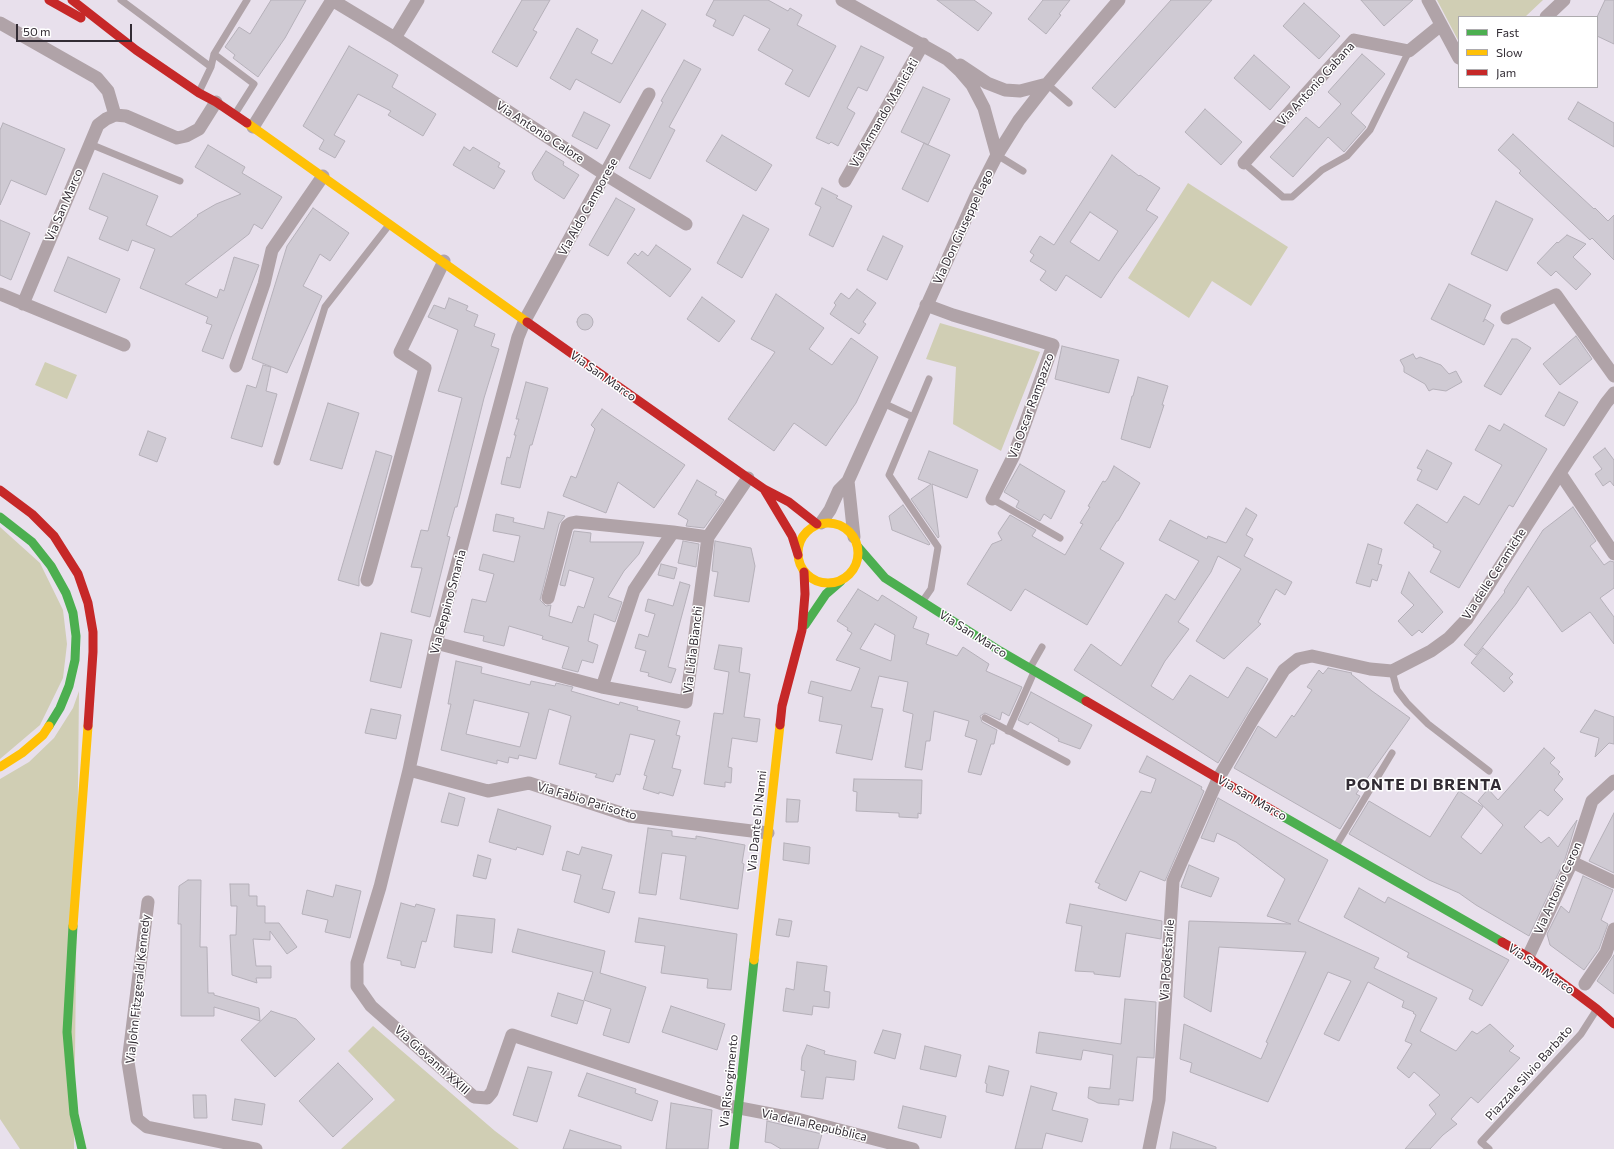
<!DOCTYPE html>
<html>
<head>
<meta charset="utf-8">
<style>
  body { margin:0 }
  #map { position:relative; width:1614px; height:1149px; overflow:hidden; background:#e8e0ec; font-family:Commissioner,sans-serif }
  canvas { display:block }
  .legend { position:absolute; left:1458px; top:16px; width:140px; height:72px; box-sizing:border-box; background:#fff; border:1px solid #adabae; margin:0; padding:5px 7px; list-style:none; font-size:12px; color:#322c34 }
  .legend li { display:flex; align-items:center; gap:8px; height:20px }
  .legend b { width:20px; border:1px solid #adabae }
  .scale { position:absolute; left:16px; top:24px; width:116px; height:18px; box-sizing:border-box; border:2px solid #322c34; border-top:0; padding-left:5px; font-size:12px; line-height:14px; white-space:nowrap; color:#322c34; -webkit-text-stroke:3px #fff; paint-order:stroke }
</style>
</head>
<body>
<div id="map">
<canvas width="1614" height="1149"></canvas>
<ul class="legend">
<li><b style="height:5px;background:#4caf50"></b>Fast</li>
<li><b style="height:5px;background:#ffc107"></b>Slow</li>
<li><b style="height:5px;background:#c62828"></b>Jam</li>
</ul>
<div class="scale">50 m</div>
</div>
<script>
const ctx = document.querySelector('canvas').getContext('2d');
ctx.lineJoin = 'round';
function fill(path, color) { ctx.fillStyle = color; ctx.fill(path, 'evenodd'); }
const shape = rows => new Path2D(rows.map(r => 'M' + r).join(''));
function strokePath(path, color, width, dash) { ctx.strokeStyle = color; ctx.lineWidth = width; ctx.lineCap = dash ? 'butt' : 'round'; ctx.setLineDash(dash || []); ctx.stroke(path); }
function label(font, color, halo, rows, align = 'center') {
  ctx.font = font + ' Commissioner,sans-serif'; ctx.lineWidth = 3; ctx.setLineDash([]); ctx.textBaseline = 'middle'; ctx.strokeStyle = halo; ctx.fillStyle = color; for (const [text, x, y, turn = 0] of rows) {
    ctx.save(); ctx.translate(x, y); ctx.rotate((+turn || 0) * Math.PI / 180); ctx.textAlign = isNaN(turn) ? turn : align; if (halo) ctx.strokeText(text, 0, 0); ctx.fillText(text, 0, 0); ctx.restore();
  }
}
const green = shape([
  [1437,0,1543,0,1525,17,1459,17,1459,42],
  [1188,183,1288,247,1251,306,1212,281,1189,318,1128,278],
  [940,323,1040,352,1001,451,953,424,956,367,926,359],
  [45,362,77,375,67,399,35,385],
  [0,527,40,563,63,610,67,644,63,678,40,725,0,759],
  [79,691,74,1149,20,1149,0,1119,0,779,29,762,54,738,73,708],
  [373,1026,495,1131,519,1149,341,1149,395,1100,348,1051]
]);
const building = shape([
  [271,0,306,0,285,38,258,77,233,58,235,55,225,47,239,27,250,34,271,0],
  [522,0,550,0,533,30,537,32,517,67,492,52,522,0],
  [714,0,768,0,788,11,790,8,802,15,797,25,836,46,809,97,785,84,793,70,758,50,770,29,744,15,733,36,713,26,716,20,706,15,714,0],
  [937,0,974,0,992,13,978,31,937,0],
  [1043,0,1070,0,1059,14,1061,15,1046,34,1028,19,1043,0],
  [1171,0,1212,0,1115,108,1092,88,1171,0],
  [1361,0,1413,0,1384,26,1361,0],
  [1605,0,1614,0,1614,44,1597,36,1597,17,1605,0],
  [1304,3,1340,36,1319,59,1283,26,1304,3],
  [642,10,666,24,620,103,576,79,570,90,550,78,577,28,598,40,591,53,612,64,642,10],
  [349,46,398,75,392,87,436,114,423,136,388,115,391,111,358,94,334,135,345,141,335,158,319,149,324,140,303,126,349,46],
  [861,46,884,57,867,91,858,87,847,108,855,113,838,146,831,142,829,144,816,138,861,46],
  [1362,54,1385,74,1351,113,1366,127,1344,152,1328,137,1293,177,1270,157,1306,117,1319,128,1341,104,1328,92,1362,54],
  [1254,55,1290,87,1270,110,1234,78,1254,55],
  [684,60,701,69,669,127,675,130,650,179,629,168,663,102,661,101,684,60],
  [923,87,950,99,928,145,901,132,923,87],
  [1578,102,1614,123,1614,147,1568,119,1578,102],
  [1205,109,1242,142,1221,165,1185,132,1205,109],
  [584,112,610,125,597,149,572,136,584,112],
  [3,123,65,149,46,195,11,180,0,205,0,130,3,123],
  [1513,134,1594,209,1595,208,1608,221,1614,215,1614,260,1592,238,1590,240,1519,173,1521,171,1498,150,1513,134],
  [722,135,772,165,756,191,706,161,722,135],
  [924,143,950,155,928,202,902,189,924,143],
  [208,145,245,167,242,173,282,197,262,229,254,224,249,234,185,284,217,298,220,289,224,291,234,257,259,265,232,334,223,359,202,351,212,325,206,323,208,317,140,288,155,249,132,240,128,251,99,239,108,217,89,209,103,173,158,196,146,225,171,237,198,216,197,215,216,204,241,194,195,167,208,145],
  [464,147,470,151,473,147,500,163,498,167,505,171,494,189,453,165,464,147],
  [546,151,564,162,563,165,579,175,564,199,535,180,532,173,546,151],
  [1112,155,1139,176,1140,175,1160,188,1146,210,1158,217,1116,275,1101,298,1066,275,1056,291,1040,280,1046,271,1030,261,1034,255,1030,252,1040,236,1054,245,1112,155],
  [1090,212,1118,231,1099,261,1070,242,1090,212],
  [822,188,838,196,836,198,852,206,833,247,809,235,821,207,815,204,822,188],
  [616,198,635,209,608,256,589,245,616,198],
  [1496,201,1533,219,1507,271,1471,254,1496,201],
  [313,208,349,233,330,261,320,254,303,286,322,296,287,373,252,359,287,246,313,208],
  [743,215,769,229,742,278,717,263,743,215],
  [0,220,30,233,11,280,0,275,0,220],
  [1567,235,1586,244,1573,257,1591,274,1576,290,1556,271,1551,276,1537,263,1557,242,1558,243,1567,235],
  [883,236,903,246,887,280,867,270,883,236],
  [656,245,691,269,670,297,627,263,635,253,638,256,642,251,648,256,656,245],
  [68,257,120,279,106,313,54,291,68,257],
  [1449,284,1491,305,1483,322,1485,319,1494,325,1484,345,1431,319,1449,284],
  [857,289,876,303,863,322,866,324,859,334,830,314,836,305,834,303,841,293,849,299,857,289],
  [776,294,824,328,809,349,832,365,851,338,878,357,856,403,826,446,794,423,774,451,728,419,775,352,751,339,776,294],
  [702,297,735,321,719,342,687,319,702,297],
  [449,298,468,306,466,310,478,315,474,326,495,334,491,346,499,349,484,398,457,507,455,507,447,536,450,537,430,617,411,612,422,568,411,567,421,530,428,531,462,398,438,391,458,330,428,317,434,305,445,309,449,298],
  '577 322a8 8 0 1 1 16 0a8 8 0 1 1-16 0Z',
  [1576,336,1592,359,1560,385,1543,364,1576,336],
  [1512,339,1517,339,1531,348,1501,395,1484,386,1512,339],
  [1062,346,1119,360,1109,393,1055,379,1062,346],
  [1413,354,1416,359,1420,357,1441,365,1449,374,1456,371,1462,382,1446,391,1433,389,1429,391,1425,384,1404,372,1404,367,1400,360,1413,354],
  [263,365,271,367,266,391,277,394,262,447,231,438,247,385,256,388,263,365],
  [1138,377,1168,386,1162,405,1164,405,1150,448,1121,439,1132,396,1133,396,1138,377],
  [526,382,548,388,532,445,530,445,520,488,501,484,507,457,510,458,516,435,514,435,519,419,516,419,526,382],
  [1559,392,1578,402,1564,426,1545,416,1559,392],
  [328,403,359,413,342,469,310,460,328,403],
  [602,409,685,465,654,508,618,482,606,513,563,496,571,476,576,478,595,429,591,425,602,409],
  [1504,424,1547,449,1513,507,1509,505,1459,588,1430,572,1441,551,1433,547,1434,545,1404,523,1417,504,1447,523,1464,496,1479,505,1502,465,1475,450,1489,425,1500,431,1504,424],
  [148,431,166,438,157,462,139,455,148,431],
  [1605,448,1614,460,1614,486,1610,481,1603,486,1595,474,1602,469,1593,457,1605,448],
  [1427,450,1452,463,1437,490,1417,480,1422,470,1417,468,1427,450],
  [376,451,392,456,359,578,359,586,338,580,376,451],
  [929,451,978,470,967,498,932,484,939,537,938,538,911,499,931,484,918,479,929,451],
  [1020,464,1065,491,1051,519,1044,514,1040,521,1016,507,1019,501,1004,492,1020,464],
  [1114,466,1140,483,1118,521,1117,521,1100,549,1124,563,1087,625,1025,589,1011,611,967,584,992,544,1002,540,998,533,1010,515,1036,530,1032,536,1065,555,1083,524,1080,523,1090,507,1088,506,1103,481,1105,482,1108,478,1114,466],
  [697,480,717,492,715,495,724,500,704,528,686,526,688,520,678,514,697,480],
  [903,505,930,544,929,545,892,530,889,516,903,505],
  [1573,507,1596,541,1590,546,1604,565,1610,561,1614,562,1614,588,1600,598,1614,617,1614,644,1590,612,1562,632,1528,586,1516,604,1476,655,1464,645,1505,592,1504,591,1543,530,1573,507],
  [1246,508,1257,515,1246,535,1253,539,1244,556,1292,582,1285,595,1276,589,1258,622,1261,624,1224,659,1196,641,1241,569,1218,556,1211,572,1178,622,1189,629,1165,661,1151,686,1173,700,1190,675,1228,698,1247,667,1268,679,1218,763,1074,670,1091,644,1121,666,1166,594,1175,600,1199,561,1159,540,1170,520,1207,539,1208,536,1226,543,1246,508],
  [548,512,565,516,559,524,540,600,546,606,551,605,549,616,572,623,578,606,584,608,594,578,569,570,565,586,560,585,574,531,591,533,590,542,644,542,639,554,624,571,608,597,622,602,615,622,594,614,588,641,598,645,593,663,582,660,578,672,562,668,569,647,542,639,543,636,509,626,504,646,483,641,484,636,464,632,472,599,486,602,494,574,479,570,483,554,514,562,520,536,493,531,496,514,514,518,513,522,544,529,548,512],
  [683,541,699,544,696,567,678,563,683,541],
  [715,541,751,548,755,566,749,602,714,596,718,572,712,571,715,541],
  [1368,544,1382,549,1378,564,1382,565,1377,581,1372,579,1370,587,1356,583,1368,544],
  [661,564,677,568,674,579,658,575,661,564],
  [1409,572,1443,612,1422,633,1419,630,1412,636,1398,621,1414,605,1401,593,1409,572],
  [680,582,690,585,668,667,676,669,671,683,648,676,649,673,640,671,646,651,635,648,639,634,648,637,655,614,645,611,648,599,673,606,680,582],
  [858,589,878,601,882,595,917,617,913,628,929,634,926,644,957,656,963,647,989,664,986,671,1022,687,1009,716,1002,712,1000,720,985,713,980,716,982,722,997,730,994,744,991,744,981,775,968,772,977,740,965,736,969,721,934,711,930,741,926,741,922,770,905,767,913,714,903,711,908,682,879,676,871,707,883,709,872,760,836,753,842,725,819,721,823,697,808,693,811,681,851,691,860,668,836,660,852,633,847,630,848,628,837,621,858,589],
  [875,624,895,635,891,661,860,649,875,624],
  [381,633,412,640,401,688,370,681,381,633],
  [719,645,742,648,739,672,750,674,744,717,760,719,757,742,732,738,728,767,732,768,731,783,725,782,725,787,704,784,714,713,723,714,729,672,714,669,719,645],
  [1483,648,1513,674,1509,678,1513,682,1504,692,1471,663,1483,648],
  [456,661,482,667,481,673,530,685,531,681,555,686,556,683,573,687,571,691,619,705,620,702,638,707,637,710,680,721,676,735,680,736,672,768,681,770,673,796,659,792,659,794,643,789,647,776,644,775,655,740,630,734,620,775,616,774,613,782,595,777,597,774,559,764,571,716,549,709,536,759,519,755,518,759,509,757,508,763,497,760,497,764,441,750,451,704,448,704,456,661],
  [474,700,529,713,520,747,466,734,474,700],
  [1328,668,1352,673,1351,674,1372,691,1410,718,1356,794,1360,796,1340,829,1234,768,1258,726,1276,738,1292,715,1294,717,1312,690,1307,687,1319,670,1323,674,1328,668],
  [1031,692,1092,725,1080,749,1058,741,1059,739,1030,722,1028,725,1018,720,1031,692],
  [371,709,401,715,396,739,365,733,371,709],
  [1595,710,1614,717,1614,744,1609,743,1595,757,1599,738,1580,732,1595,710],
  [1544,748,1555,758,1550,763,1560,772,1558,774,1563,779,1554,790,1563,799,1548,816,1540,810,1524,827,1541,843,1549,837,1558,847,1577,820,1565,859,1529,936,1476,905,1459,893,1429,880,1349,834,1369,801,1430,837,1459,791,1483,807,1461,837,1481,854,1503,825,1478,801,1488,789,1498,800,1544,748],
  [1147,756,1202,787,1201,789,1204,791,1165,881,1140,871,1126,901,1098,888,1100,884,1095,882,1141,791,1151,793,1156,779,1139,772,1147,756],
  [854,779,922,780,921,814,918,813,918,818,899,817,899,813,856,811,857,792,853,791,854,779],
  [449,793,465,798,458,826,441,822,449,793],
  [1218,798,1328,860,1298,921,1379,958,1374,968,1437,998,1420,1031,1456,1051,1472,1031,1477,1034,1490,1024,1514,1046,1509,1051,1520,1058,1478,1103,1471,1097,1451,1119,1457,1124,1443,1135,1430,1149,1405,1149,1436,1114,1429,1105,1440,1095,1414,1072,1409,1078,1397,1068,1412,1044,1405,1041,1416,1015,1413,1013,1414,1012,1402,1007,1404,1001,1368,982,1339,1041,1324,1034,1351,981,1328,972,1268,1102,1190,1072,1192,1063,1180,1059,1184,1024,1261,1059,1268,1043,1266,1042,1306,952,1219,947,1211,1012,1184,997,1189,921,1291,924,1267,916,1285,879,1236,842,1217,833,1214,842,1201,838,1218,798],
  [787,799,800,800,798,822,786,822,787,799],
  [498,809,551,826,543,855,517,847,516,850,489,842,498,809],
  [1614,813,1614,873,1589,861,1614,813],
  [648,828,672,831,672,836,696,839,696,836,745,845,742,863,744,864,738,909,680,899,686,856,662,853,656,895,639,893,648,828],
  [784,843,810,847,809,864,783,860,784,843],
  [582,847,612,855,602,889,615,892,609,913,574,902,581,875,562,870,567,851,579,855,582,847],
  [478,855,491,859,486,879,473,876,478,855],
  [1189,865,1219,878,1211,897,1181,887,1189,865],
  [1583,876,1613,890,1601,920,1608,924,1599,949,1584,970,1550,945,1547,934,1561,906,1569,913,1583,876],
  [188,880,201,880,200,947,207,947,208,993,214,993,214,995,259,1008,260,1021,214,1007,214,1016,181,1016,181,924,178,924,179,886,188,880],
  [230,884,249,884,249,896,257,896,257,906,265,906,265,923,279,923,297,947,287,954,270,931,270,940,253,939,256,966,271,966,271,978,256,978,257,983,232,975,230,935,236,935,237,906,231,906,230,884],
  [336,885,361,891,350,938,325,932,328,920,302,914,307,890,333,897,336,885],
  [1359,888,1385,903,1388,897,1509,960,1482,1006,1469,999,1473,990,1407,957,1409,953,1344,917,1359,888],
  [401,903,415,907,416,904,435,909,426,942,422,941,415,968,401,965,401,961,387,958,401,903],
  [1070,904,1162,921,1161,939,1126,933,1120,977,1094,974,1094,972,1075,971,1082,926,1066,923,1070,904],
  [457,915,495,919,492,953,454,947,457,915],
  [639,918,737,934,731,990,707,988,708,979,661,973,665,946,635,942,639,918],
  [779,919,792,921,789,937,776,935,779,919],
  [518,929,605,951,600,973,646,987,629,1043,603,1035,611,1009,584,1000,593,972,512,952,518,929],
  [1614,955,1614,994,1597,981,1614,955],
  [797,962,827,966,824,991,830,992,829,1008,813,1006,812,1015,783,1011,786,988,794,990,797,962],
  [558,993,584,1001,577,1024,551,1016,558,993],
  [1125,999,1156,1002,1154,1058,1137,1057,1133,1101,1119,1099,1119,1105,1098,1103,1088,1098,1089,1087,1110,1089,1113,1055,1083,1050,1081,1060,1036,1053,1039,1032,1121,1044,1125,999],
  [671,1006,725,1024,717,1050,662,1032,671,1006],
  [271,1011,296,1019,315,1039,275,1077,241,1040,271,1011],
  [883,1030,901,1034,895,1059,874,1053,883,1030],
  [807,1045,825,1051,824,1054,856,1061,854,1080,826,1077,823,1099,801,1097,805,1071,801,1070,802,1057,807,1045],
  [925,1046,961,1055,956,1077,920,1069,925,1046],
  [338,1063,373,1099,333,1137,299,1101,338,1063],
  [989,1066,1009,1071,1003,1096,986,1092,987,1084,985,1083,989,1066],
  [528,1067,552,1072,537,1122,513,1115,528,1067],
  [587,1073,636,1089,635,1093,658,1101,652,1121,578,1096,587,1073],
  [1031,1086,1057,1093,1052,1110,1088,1119,1082,1142,1046,1133,1042,1149,1015,1149,1031,1086],
  [193,1095,206,1095,207,1118,194,1118,193,1095],
  [235,1099,265,1104,262,1125,232,1120,235,1099],
  [671,1103,712,1110,708,1149,666,1149,671,1103],
  [903,1106,946,1116,941,1138,898,1128,903,1106],
  [767,1121,822,1134,818,1149,781,1149,771,1143,765,1142,767,1121],
  [570,1130,621,1146,621,1149,563,1149,570,1130],
  [1173,1132,1216,1147,1216,1149,1170,1149,1173,1132]
]);
const lane = shape([
  [121,0,211,67],
  [214,54,254,84,235,114],
  [1047,84,1069,103],
  [199,92,211,67,214,54,247,0],
  [90,144,180,181],
  [997,155,1023,171],
  [1244,163,1283,197,1292,197,1322,170,1347,156,1370,130,1409,51],
  [883,403,913,417],
  [277,462,325,307,389,225],
  [992,499,1060,538],
  [922,602,931,589,938,547,889,475,929,379],
  [1030,668,1042,647],
  [1392,671,1397,690,1407,703,1428,724,1489,771],
  [985,718,1067,762],
  [1008,731,1034,672],
  [1336,846,1392,753],
  [1489,1149,1481,1142,1581,1034,1597,1009]
]);
const street = shape([
  [842,0,947,59,960,71,972,85,984,108,997,155],
  [1428,0,1459,58],
  [1546,17,1564,0],
  [0,23,97,78,108,91,115,115],
  [395,38,418,0],
  [960,65,987,83,1005,90,1020,91,1047,84],
  [649,94,525,320,518,337,436,643,409,770,380,887,357,963,357,986,371,1006,474,1097,487,1098,492,1092,512,1035,729,1106,797,1119,913,1149],
  [253,127,332,0,395,38,606,175,686,224],
  [1244,163,1354,40,1409,51,1441,25],
  [845,181,923,44],
  [0,294,124,345],
  [23,304,98,125,106,119,115,115,126,116,177,138,186,136,199,129,216,102],
  [926,305,953,315,1053,345,1014,455,992,499],
  [1507,318,1556,295,1614,376],
  [236,366,264,284,272,250,323,176],
  [1560,473,1614,554],
  [848,481,854,537],
  [821,523,830,510,839,490,848,481,976,196,997,155,1019,120,1047,84,1119,0],
  [367,580,425,368,400,352,444,261],
  [548,598,567,526,571,523,576,522,673,532],
  [436,643,602,687,634,590,673,532,708,537,748,478],
  [602,687,686,702,708,537],
  [409,770,488,791,529,783,630,816,768,833],
  [1572,862,1614,882],
  [148,902,128,1062,137,1119,147,1127,256,1149],
  [1528,957,1572,862,1592,801,1614,781],
  [1585,984,1606,953,1614,929],
  [1149,1149,1159,1100,1173,881,1218,779,1253,719,1284,670,1298,659,1312,656,1370,669,1392,671,1431,651,1449,638,1467,619,1560,473,1606,403,1614,393]
]);
const fast = shape([
  [0,517,32,542,51,566,66,593,73,613,76,636,75,660,69,686,60,708,49,726],
  [858,547,885,578,1000,651,1086,701],
  [805,625,826,594,841,581],
  [1277,813,1502,942],
  [73,926,67,1032,74,1114,82,1149],
  [734,1149,754,960]
]);
const slow = shape([
  [247,123,527,322],
  '798 553a30 30 0 1 1 60 0a30 30 0 1 1-60 0Z',
  [0,767,22,753,43,735,49,726],
  [73,926,88,726],
  [754,960,780,725]
]);
const jam = shape([
  [49,0,81,18],
  [72,0,136,50,199,93,216,102,247,123],
  [527,322,748,478,764,489,789,502,817,524],
  [0,490,32,514,54,536,78,574,88,603,93,632,93,652,88,726],
  [765,491,792,536,798,555],
  [1086,701,1277,813],
  [780,725,782,706,802,630,805,594,804,572],
  [1502,942,1528,957,1597,1009,1614,1024]
]);
const streetNames = [
  ["Via Antonio Gabana",1316,84,-48],
  ["Via Armando Maniciati",884,113,-60],
  ["Via Antonio Calore",540,132,33],
  ["Via San Marco",64,205,-67],
  ["Via Aldo Camporese",588,207,-61],
  ["Via Don Giuseppe Lago",963,227,-65],
  ["Via San Marco",603,376,35],
  ["Via Oscar Rampazzo",1031,406,-70],
  ["Via delle Ceramiche",1494,574,-57],
  ["Via Beppino Smania",448,602,-75],
  ["Via San Marco",973,634,32],
  ["Via Lidia Bianchi",693,650,-83],
  ["Via San Marco",1252,798,30],
  ["Via Fabio Parisotto",587,801,17],
  ["Via Dante Di Nanni",757,821,-84],
  ["Via Antonio Ceron",1558,888,-66],
  ["Via Podestarile",1167,960,-86],
  ["Via San Marco",1541,969,35],
  ["Via John Fitzgerald Kennedy",138,989,-84],
  ["Via Giovanni XXIII",432,1060,42],
  ["Piazzale Silvio Barbato",1529,1073,-48],
  ["Via Risorgimento",729,1081,-84],
  ["Via della Repubblica",814,1125,13]
];
const districtNames = [
  ["PONTE DI BRENTA",1424,785]
];
fill(green, '#d0ceb4');
fill(building, '#cfcad3');
strokePath(building, '#b5b0b9', 1);
strokePath(lane, '#b0a3a8', 7);
strokePath(street, '#b0a3a8', 13);
strokePath(fast, '#4caf50', 9);
strokePath(slow, '#ffc107', 9);
strokePath(jam, '#c62828', 9);
label('12px', '#322c34', '#fff', streetNames);
ctx.letterSpacing = '1px';
label('bold 16px', '#322c34', '#fff', districtNames);
ctx.letterSpacing = '0px';
</script>
</body>
</html>
